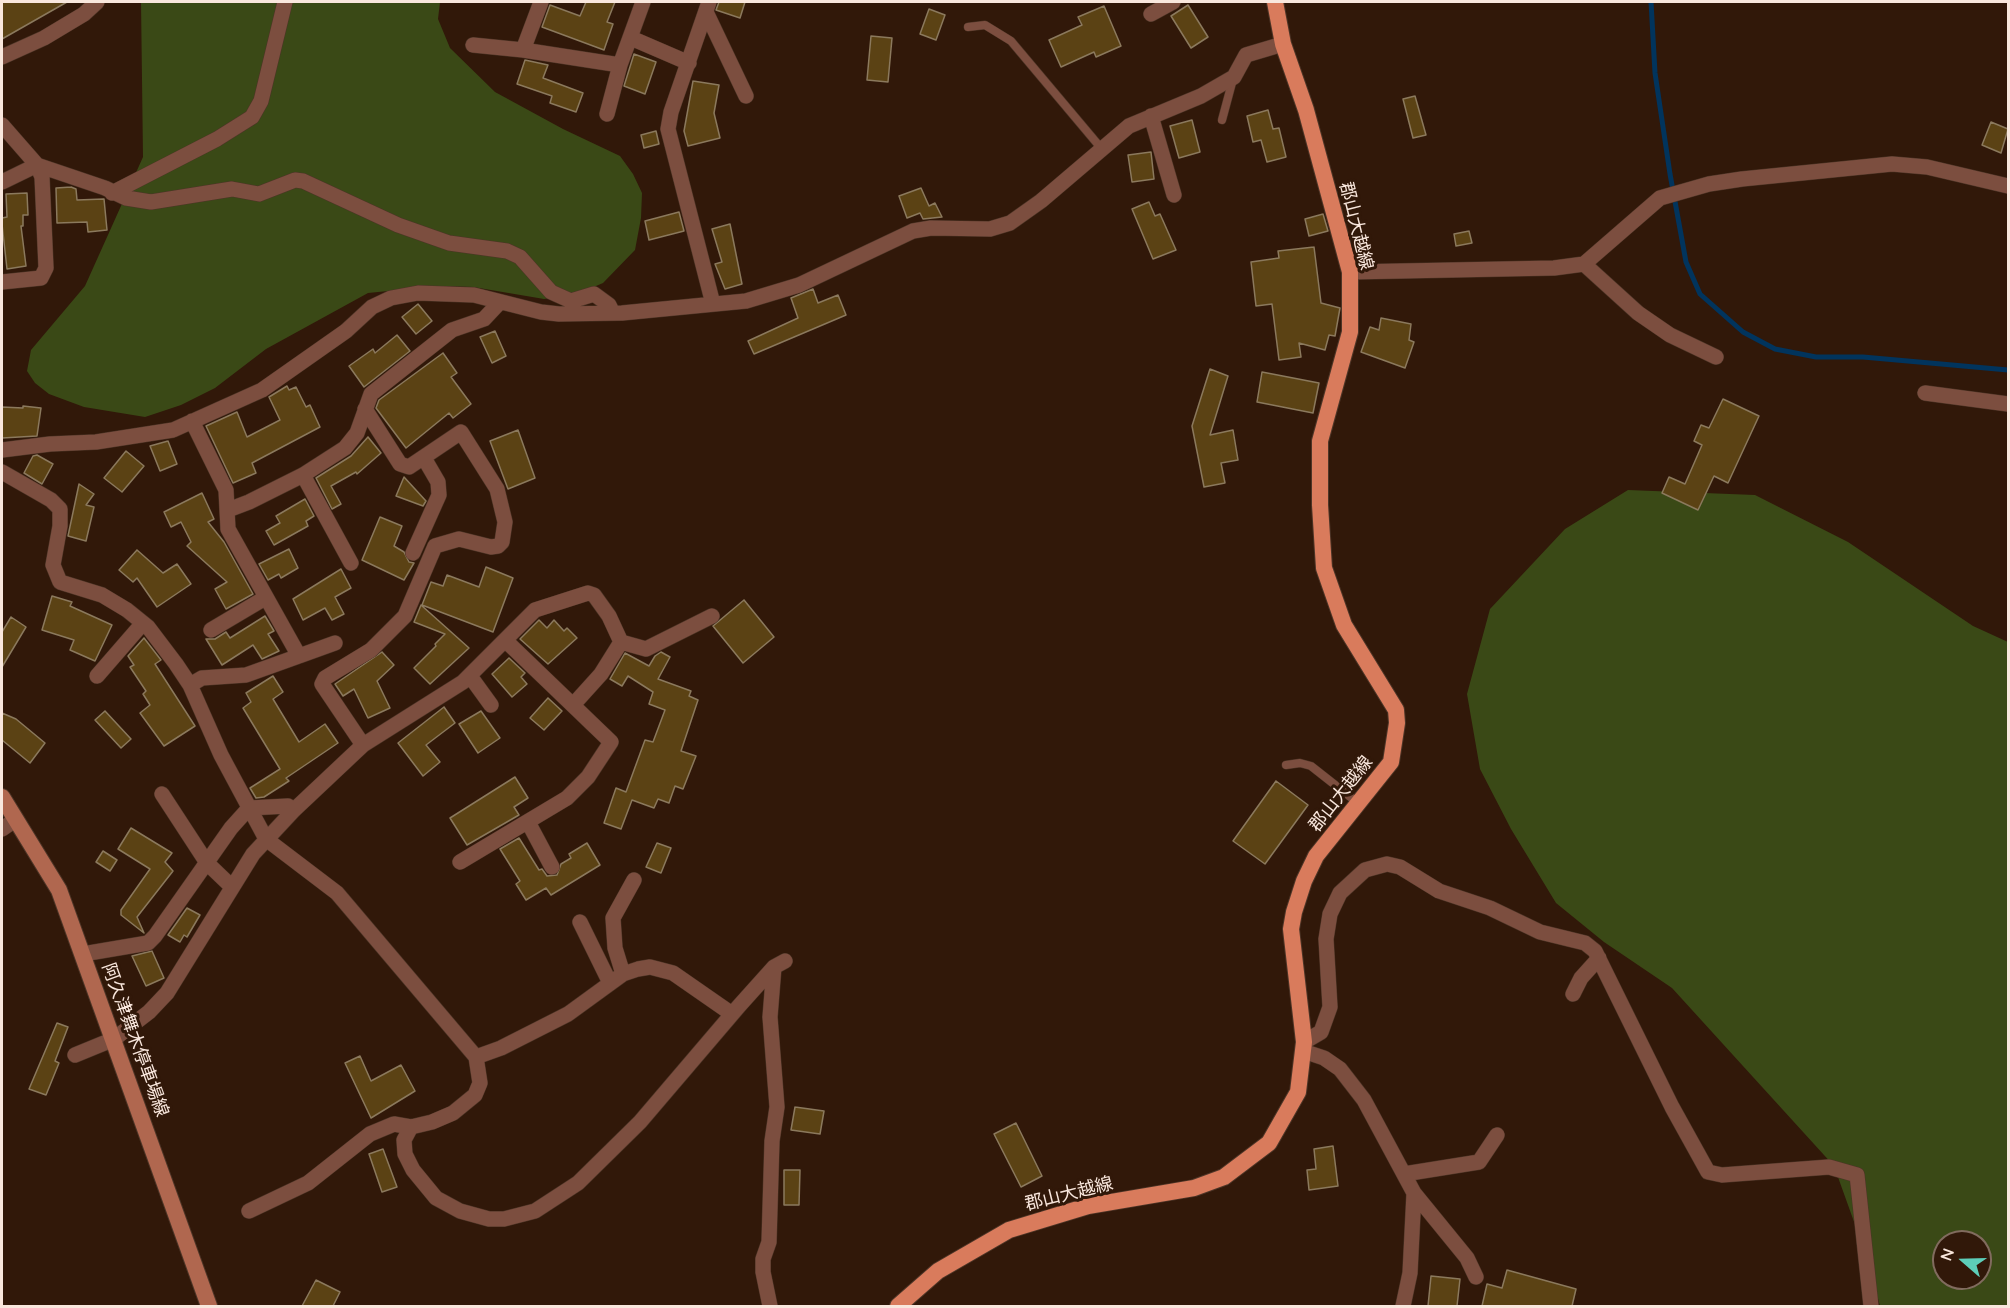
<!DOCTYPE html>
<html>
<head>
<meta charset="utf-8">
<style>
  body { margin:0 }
  #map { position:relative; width:2010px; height:1308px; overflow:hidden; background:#311809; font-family:Quicksand,sans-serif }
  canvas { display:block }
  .frame { position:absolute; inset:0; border:3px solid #f9e7dd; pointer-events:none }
  .north { position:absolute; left:1932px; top:1230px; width:60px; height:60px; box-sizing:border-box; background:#311809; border:2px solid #816b5e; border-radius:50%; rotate:290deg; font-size:16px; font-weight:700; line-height:24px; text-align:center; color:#f9e7dd }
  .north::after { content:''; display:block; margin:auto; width:21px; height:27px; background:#5dceb9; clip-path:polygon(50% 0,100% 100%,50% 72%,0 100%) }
</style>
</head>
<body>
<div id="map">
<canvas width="2010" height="1308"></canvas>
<div class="frame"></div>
<div class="north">N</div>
</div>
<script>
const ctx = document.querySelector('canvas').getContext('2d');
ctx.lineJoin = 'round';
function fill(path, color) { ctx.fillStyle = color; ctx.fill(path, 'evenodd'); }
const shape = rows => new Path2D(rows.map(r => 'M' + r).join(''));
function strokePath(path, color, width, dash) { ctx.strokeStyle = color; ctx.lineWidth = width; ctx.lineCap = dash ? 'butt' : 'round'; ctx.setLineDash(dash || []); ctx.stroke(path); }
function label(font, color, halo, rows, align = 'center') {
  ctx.font = font + ' Quicksand,"Noto Sans JP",sans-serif'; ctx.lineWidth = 6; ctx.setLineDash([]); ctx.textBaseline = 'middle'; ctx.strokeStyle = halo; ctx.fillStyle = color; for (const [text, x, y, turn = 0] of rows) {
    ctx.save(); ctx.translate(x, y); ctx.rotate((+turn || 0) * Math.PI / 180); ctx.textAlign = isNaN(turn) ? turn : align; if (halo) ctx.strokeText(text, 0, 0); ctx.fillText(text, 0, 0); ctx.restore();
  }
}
const green = shape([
  [141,2,440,2,438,19,450,48,495,92,563,129,620,156,633,174,642,193,641,218,635,250,603,283,575,295,544,299,473,287,439,286,368,293,266,349,215,388,181,405,145,417,84,407,49,394,35,383,27,371,31,350,85,286,143,157],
  [1628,490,1755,495,1848,542,1973,626,2008,642,2008,1306,1880,1306,1867,1258,1834,1166,1672,988,1604,942,1556,903,1511,829,1480,769,1467,694,1490,609,1565,529],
  [1944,1242,1980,1242,1980,1278,1944,1278]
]);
const stream = shape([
  [1651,2,1655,73,1670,174,1686,262,1700,294,1743,332,1775,349,1816,357,1863,357,2008,370]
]);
const building = shape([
  [2,2,67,2,2,39,2,2],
  [586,2,615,2,607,22,613,24,604,50,542,27,550,5,580,16,586,2],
  [719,2,745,2,740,18,716,10,719,2],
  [1188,5,1208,37,1191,48,1171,16,1188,5],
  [1104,6,1121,46,1096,57,1094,52,1061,67,1049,40,1082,25,1078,17,1104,6],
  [929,9,945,15,936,40,920,34,929,9],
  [871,36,892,38,888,82,867,80,871,36],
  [634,54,656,62,645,94,624,86,634,54],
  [525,60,548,65,543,78,583,93,576,112,550,103,552,96,517,84,525,60],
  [693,81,719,85,714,113,720,138,688,146,684,131,693,81],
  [1415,96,1426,135,1413,138,1403,99,1415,96],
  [1268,110,1273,129,1279,128,1286,157,1267,162,1261,140,1253,142,1247,116,1268,110],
  [1192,120,1200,152,1179,158,1170,126,1192,120],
  [1991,122,2008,129,2001,153,1982,145,1991,122],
  [656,131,659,144,644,148,641,135,656,131],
  [1151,152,1154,179,1132,182,1128,155,1151,152],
  [71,187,76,189,77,200,104,199,107,230,88,232,87,222,57,223,56,188,71,187],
  [921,188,929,206,935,203,942,217,923,219,920,213,907,218,899,196,921,188],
  [27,193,28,215,23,215,23,226,21,226,26,266,7,269,2,224,2,218,7,217,6,194,27,193],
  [1149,202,1155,216,1160,214,1176,250,1153,259,1132,209,1149,202],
  [679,212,684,231,649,240,645,221,679,212],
  [1323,214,1328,231,1309,236,1305,219,1323,214],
  [730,224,742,284,725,289,715,264,722,262,712,229,730,224],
  [1469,231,1472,243,1456,246,1454,234,1469,231],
  [1314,247,1321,303,1340,308,1335,336,1329,335,1325,350,1299,343,1301,357,1279,360,1272,304,1256,306,1251,262,1279,258,1278,251,1314,247],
  [813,289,818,303,838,295,846,315,754,354,748,341,798,318,791,298,813,289],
  [418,304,432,321,416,334,402,317,418,304],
  [1381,318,1411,324,1409,340,1414,342,1405,368,1361,352,1370,327,1379,330,1381,318],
  [495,331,506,356,492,363,480,337,495,331],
  [397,335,410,351,364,387,349,366,373,349,375,353,397,335],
  [443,353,457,373,451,377,471,404,453,418,449,413,406,448,376,408,379,400,443,353],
  [1210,369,1228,376,1210,435,1233,430,1238,460,1221,463,1225,483,1204,487,1192,426,1210,369],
  [1262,372,1319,383,1313,413,1257,402,1262,372],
  [287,386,289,390,296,387,306,407,310,405,320,427,252,463,256,473,233,483,206,426,237,412,247,437,280,420,269,397,287,386],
  [1723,399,1759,416,1728,483,1714,476,1698,510,1662,493,1669,477,1685,484,1702,445,1694,441,1701,425,1709,428,1723,399],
  [23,406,41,408,37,436,2,438,2,407,23,408,23,406],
  [518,430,535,478,508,489,490,441,518,430],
  [368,437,381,453,357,474,356,472,331,486,341,504,332,509,316,478,351,456,368,437],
  [168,441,177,464,160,471,150,446,168,441],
  [126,451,144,466,122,492,104,478,126,451],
  [37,455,53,464,42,484,24,473,33,456,37,455],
  [404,477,426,501,423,506,396,496,404,477],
  [79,484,94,494,86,505,94,507,86,541,68,536,79,484],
  [202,493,214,519,208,522,224,542,253,594,226,609,215,589,227,582,187,546,191,542,181,522,171,527,164,512,202,493],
  [305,499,314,516,306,521,308,526,274,545,266,531,280,523,276,516,305,499],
  [380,517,402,526,394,546,404,552,409,562,414,563,404,580,362,560,380,517],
  [289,549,298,568,281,578,279,574,268,580,259,564,289,549],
  [137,550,163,573,177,564,191,584,157,607,137,578,133,582,119,570,137,550],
  [486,567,513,578,493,632,422,605,431,582,443,586,447,575,479,587,486,567],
  [341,569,351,588,335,597,344,614,332,620,325,608,303,620,293,599,341,569],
  [52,596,72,602,70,606,112,625,95,661,70,650,74,640,42,630,52,596],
  [744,600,774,637,743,663,713,626,744,600],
  [421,605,469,648,430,684,414,668,436,646,435,644,445,634,414,622,421,605],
  [265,616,274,631,268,634,279,651,262,659,253,645,222,665,206,639,215,639,226,632,230,638,265,616],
  [11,617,26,627,2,667,2,632,11,617],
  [539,620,547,628,554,620,564,631,567,628,577,638,548,664,520,639,539,620],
  [144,638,161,660,155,664,195,726,164,746,140,713,150,705,143,694,146,691,130,667,134,665,128,656,144,638],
  [382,652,394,665,377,681,390,708,368,718,354,689,343,696,335,684,382,652],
  [661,652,670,657,658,679,691,691,689,696,698,700,681,751,696,756,683,789,675,786,669,803,658,799,654,808,632,800,621,829,604,823,616,788,626,792,645,740,653,742,665,710,649,704,653,692,628,676,622,686,610,679,625,653,649,666,655,656,661,652],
  [509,658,525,673,521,677,527,684,512,697,492,674,509,658],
  [273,676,283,692,273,699,299,742,325,724,338,743,286,778,289,781,264,797,256,798,250,788,280,769,243,708,251,702,246,693,273,676],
  [548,698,562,711,544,730,530,718,548,698],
  [444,707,455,723,426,745,440,762,423,776,398,743,444,707],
  [105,711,131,739,121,748,95,720,105,711],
  [481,711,500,738,478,753,459,724,481,711],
  [2,713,16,719,45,743,30,763,2,740,2,713],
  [515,777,528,798,514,807,519,815,467,845,450,818,515,777],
  [1276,781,1308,805,1265,864,1233,841,1276,781],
  [131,828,172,853,165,862,173,871,137,917,144,933,121,915,121,910,150,869,118,849,131,828],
  [519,838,539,870,542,869,547,876,557,875,561,864,571,858,569,854,587,843,600,865,551,895,546,888,526,900,516,884,520,881,500,849,519,838],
  [657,843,671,848,661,873,646,867,657,843],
  [103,851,117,860,110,871,96,862,103,851],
  [187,908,200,915,187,937,184,935,180,942,168,935,187,908],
  [152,951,164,978,146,986,132,956,152,951],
  [57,1023,68,1027,55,1061,59,1063,46,1095,29,1089,57,1023],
  [360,1056,371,1081,401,1065,415,1091,371,1118,345,1063,360,1056],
  [795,1107,824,1111,820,1134,791,1130,795,1107],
  [1016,1123,1042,1176,1021,1187,994,1134,1016,1123],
  [1333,1146,1338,1186,1309,1190,1307,1170,1316,1169,1314,1149,1333,1146],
  [383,1149,397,1187,382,1192,369,1154,383,1149],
  [784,1170,800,1170,799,1205,784,1205,784,1170],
  [1507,1270,1576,1289,1572,1306,1482,1306,1487,1284,1502,1288,1507,1270],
  [1431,1276,1460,1279,1457,1306,1428,1306,1431,1276],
  [316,1280,340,1292,333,1306,302,1306,316,1280]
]);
const service = shape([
  [968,27,985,25,1011,41,1101,148],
  [1222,120,1233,79],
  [1286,765,1300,763,1311,766,1358,803]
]);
const minor = shape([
  [541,2,523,50,620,65],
  [709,2,671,112,668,129,713,304],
  [706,12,746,96],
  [1151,14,1173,2],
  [631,38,689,63],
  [473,45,523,50],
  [2,57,44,38,84,14,97,2],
  [607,114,620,65,643,2],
  [1151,116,1174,195],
  [2,125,37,165,2,182],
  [112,193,217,139,252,117,261,101,285,2],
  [1584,264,1638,313,1670,335,1716,357],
  [1350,272,1554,268,1584,264,1660,198,1709,184,1742,179,1892,164,1927,167,2008,186],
  [2,282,41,278,46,268,42,177,37,165,105,188,126,198,151,202,232,189,259,194,295,180,303,181,398,225,449,243,507,251,520,257,551,292,571,301,594,294,609,305,613,313],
  [1925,393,2008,404],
  [192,421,226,490,228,529,299,656,335,643],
  [2,450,50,444,96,442,173,430,262,390,346,331,372,307,391,298,418,293,474,295,541,312,559,314,622,313,746,301,799,285,913,231,931,228,990,229,1010,223,1041,201,1129,126,1201,96,1234,77,1246,55,1283,44],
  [2,472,51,500,60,509,60,526,53,565,60,582,102,595,127,610,148,627,176,664,190,685,221,755,266,839,337,893,476,1057,480,1083,475,1095,453,1113,432,1122,411,1127,404,1140,405,1154,413,1170,436,1198,460,1211,489,1219,504,1219,535,1211,578,1183,640,1122,739,1006,774,967,785,961],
  [303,475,351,563],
  [228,510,249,502,303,475,345,448,357,433,371,394,452,330,484,319,500,302],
  [413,553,439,495,438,482,424,458],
  [211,630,265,598],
  [621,642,646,649,712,616],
  [97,676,143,623],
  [470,676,491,705],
  [190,685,202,678,246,675,299,656],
  [363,745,463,682,535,610,588,593,594,595,609,616,621,642,601,674,573,705],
  [162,794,207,863,232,887],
  [528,822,552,867],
  [2,829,15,820],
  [460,862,567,798,588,777,611,742,506,641],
  [580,922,610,983],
  [83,954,148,943,155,936,231,828,249,808,288,806,294,810],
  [623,974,615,948,613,918,634,880],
  [1573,994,1581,978,1599,958],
  [1304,1042,1321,1032,1330,1007,1326,939,1330,914,1340,893,1365,870,1387,864,1400,867,1439,891,1490,908,1540,932,1585,943,1595,951,1672,1107,1708,1172,1722,1175,1829,1167,1857,1175,1871,1306],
  [1303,1051,1324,1058,1340,1069,1364,1100,1414,1193,1467,1258,1476,1277],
  [75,1055,114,1039,149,1012,167,993,253,854,294,810,363,745,322,684,325,678,371,650,405,616,435,546,459,539,491,547,498,546,502,542,505,522,497,489,461,432,409,467,400,464,365,409],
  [476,1057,501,1048,568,1014,623,974,638,969,650,967,673,973,732,1014],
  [1404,1174,1479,1162,1497,1135],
  [249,1211,308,1183,370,1134,394,1124,411,1127],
  [770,1306,763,1272,763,1259,769,1242,772,1141,777,1107,770,1017,774,967],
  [1403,1306,1410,1273,1414,1193]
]);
const secondary = shape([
  [2,797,59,890,209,1306]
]);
const primary = shape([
  [898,1306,938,1271,1009,1230,1088,1206,1194,1188,1224,1177,1269,1143,1298,1092,1304,1042,1291,929,1294,912,1304,881,1316,856,1391,762,1397,723,1396,710,1344,625,1324,568,1320,505,1320,441,1350,332,1350,272,1306,110,1283,44,1275,2]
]);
const streetNames = [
  ["郡山大越線",1356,226,76],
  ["郡山大越線",1341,794,-52],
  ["阿久津舞木停車場線",135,1040,70],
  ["郡山大越線",1069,1194,-14]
];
fill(green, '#3a4916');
strokePath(stream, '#01345d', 5);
fill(building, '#5b4214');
strokePath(building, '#8b795d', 1.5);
strokePath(service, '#4d3527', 9);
strokePath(minor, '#4d3527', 16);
strokePath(secondary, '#4d3527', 18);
strokePath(primary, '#4d3527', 18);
strokePath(service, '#7c4e3f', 8);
strokePath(minor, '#7c4e3f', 15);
strokePath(secondary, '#b0674f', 16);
strokePath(primary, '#d97b5c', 16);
label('18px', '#f9e7dd', '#311809', streetNames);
</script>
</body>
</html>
